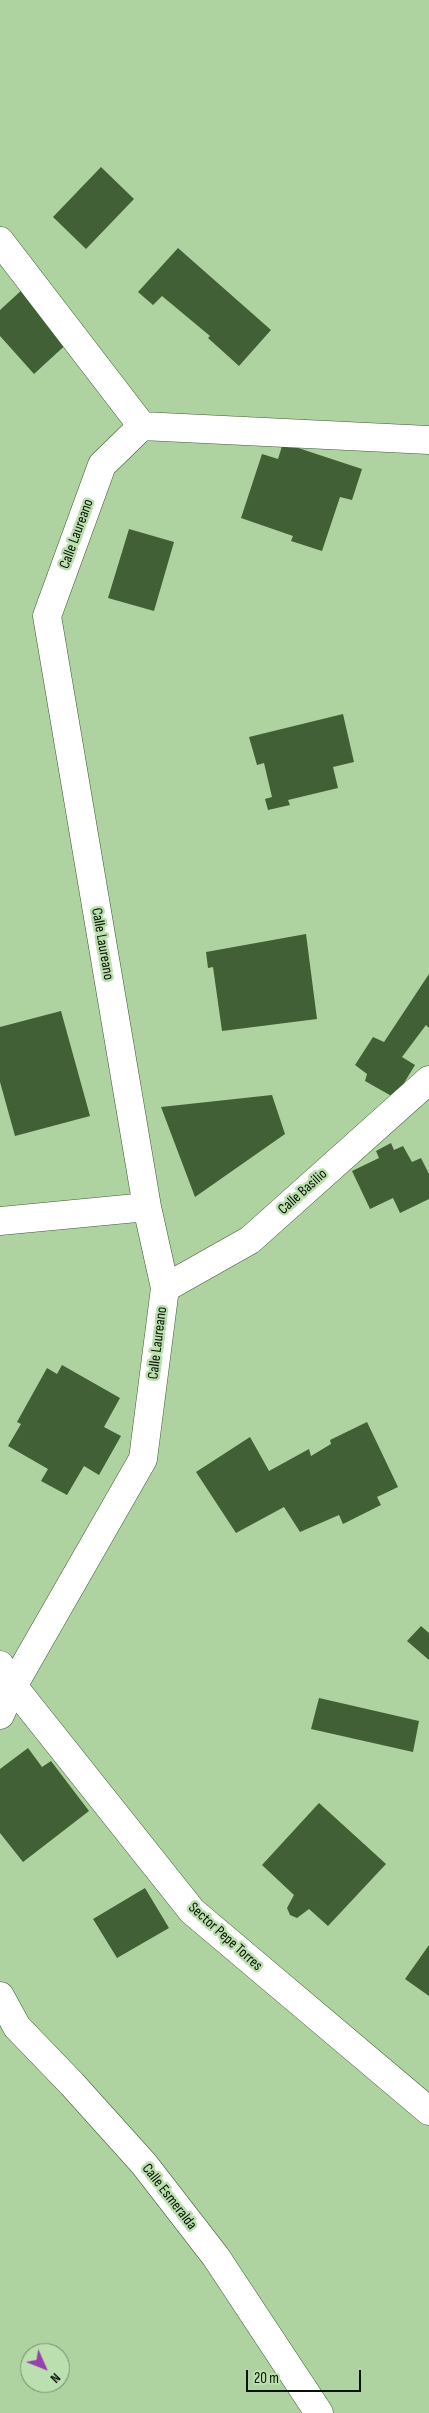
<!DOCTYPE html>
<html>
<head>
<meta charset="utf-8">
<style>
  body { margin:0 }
  #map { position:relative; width:429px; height:2413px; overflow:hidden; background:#afd2a1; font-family:"Sofia Sans Condensed",sans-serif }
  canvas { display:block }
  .north { position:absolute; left:20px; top:2343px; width:50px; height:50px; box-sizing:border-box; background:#bbdfae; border:1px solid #738d6a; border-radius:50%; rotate:134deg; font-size:14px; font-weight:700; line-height:20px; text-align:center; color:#071303 }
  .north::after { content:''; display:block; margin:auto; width:18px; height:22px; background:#9541af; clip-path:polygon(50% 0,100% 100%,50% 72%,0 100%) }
  .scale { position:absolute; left:246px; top:2370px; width:115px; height:22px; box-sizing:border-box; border:2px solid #071303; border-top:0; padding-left:6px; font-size:15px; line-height:18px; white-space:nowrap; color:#071303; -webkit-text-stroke:4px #bbdfae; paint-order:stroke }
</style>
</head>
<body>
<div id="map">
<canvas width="429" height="2413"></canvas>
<div class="north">N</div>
<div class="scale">20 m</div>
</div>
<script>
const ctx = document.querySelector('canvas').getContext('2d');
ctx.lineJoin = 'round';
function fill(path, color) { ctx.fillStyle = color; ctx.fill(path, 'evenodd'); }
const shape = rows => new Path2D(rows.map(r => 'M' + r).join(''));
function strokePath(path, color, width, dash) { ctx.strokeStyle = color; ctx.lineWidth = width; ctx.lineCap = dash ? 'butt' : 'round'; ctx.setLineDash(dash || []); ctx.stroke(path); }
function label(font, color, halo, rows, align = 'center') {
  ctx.font = font + ' "Sofia Sans Condensed",sans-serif'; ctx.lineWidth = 5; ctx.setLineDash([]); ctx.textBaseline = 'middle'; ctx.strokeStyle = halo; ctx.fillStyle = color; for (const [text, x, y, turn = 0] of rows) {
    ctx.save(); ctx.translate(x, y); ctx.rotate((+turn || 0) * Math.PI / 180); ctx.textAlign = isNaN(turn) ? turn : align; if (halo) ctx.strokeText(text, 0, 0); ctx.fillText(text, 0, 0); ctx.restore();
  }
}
const building = shape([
  [101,167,134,199,86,249,53,217],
  [178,248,271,330,239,366,208,338,210,336,162,296,153,305,138,292],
  [24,288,71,340,34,374,0,336,0,310],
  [283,443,362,469,352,500,340,497,322,551,291,541,293,536,241,518,262,454,278,459],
  [129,529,174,542,154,611,108,598],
  [343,714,354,762,333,767,338,788,288,800,290,805,268,810,265,799,272,797,264,763,257,765,249,737],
  [306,934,317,1019,222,1031,213,967,208,968,206,952],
  [429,974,429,1028,426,1025,402,1057,415,1065,395,1098,365,1081,367,1074,355,1065,373,1037,384,1042],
  [61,1011,90,1116,15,1136,0,1082,0,1027],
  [272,1095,285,1134,195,1197,161,1107],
  [391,1143,394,1150,403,1146,412,1162,421,1158,429,1174,429,1199,400,1213,393,1198,370,1209,352,1171,379,1158,376,1151],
  [62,1365,120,1398,104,1427,121,1436,99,1475,84,1466,67,1495,41,1481,48,1469,8,1446,21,1424,17,1422,47,1368,57,1374],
  [367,1422,398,1487,377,1497,381,1505,343,1524,339,1515,300,1532,284,1507,236,1533,196,1472,250,1437,269,1471,309,1449,311,1456,331,1444,330,1440],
  [421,1626,429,1633,429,1660,407,1641],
  [319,1698,419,1721,413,1752,311,1729],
  [28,1748,42,1767,51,1761,89,1811,23,1862,0,1833,0,1769],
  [319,1803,386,1864,328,1926,309,1909,297,1918,290,1915,287,1908,294,1895,262,1865],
  [145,1888,169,1928,117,1958,93,1919],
  [429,1945,429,1996,405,1979]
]);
const minor = shape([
  [0,241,142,426],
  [142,426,429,440],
  [0,1221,147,1207],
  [165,1288,250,1240,429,1080],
  [0,1665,13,1686,192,1911,429,2111],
  [0,1715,13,1686,143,1459,165,1288,147,1207,47,616,102,465,142,426],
  [0,1996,17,2027,72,2084,144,2164,216,2257,319,2413]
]);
const streetNames = [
  ["Calle Laureano",77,534,-70],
  ["Calle Laureano",102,944,80],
  ["Calle Basilio",303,1192,-42],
  ["Calle Laureano",158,1343,-83],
  ["Sector Pepe Torres",225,1937,42],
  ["Calle Esmeralda",169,2197,52]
];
fill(building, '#416035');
strokePath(minor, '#3d5c31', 29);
strokePath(minor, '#fff', 28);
label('15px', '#071303', '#bbdfae', streetNames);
</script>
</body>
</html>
